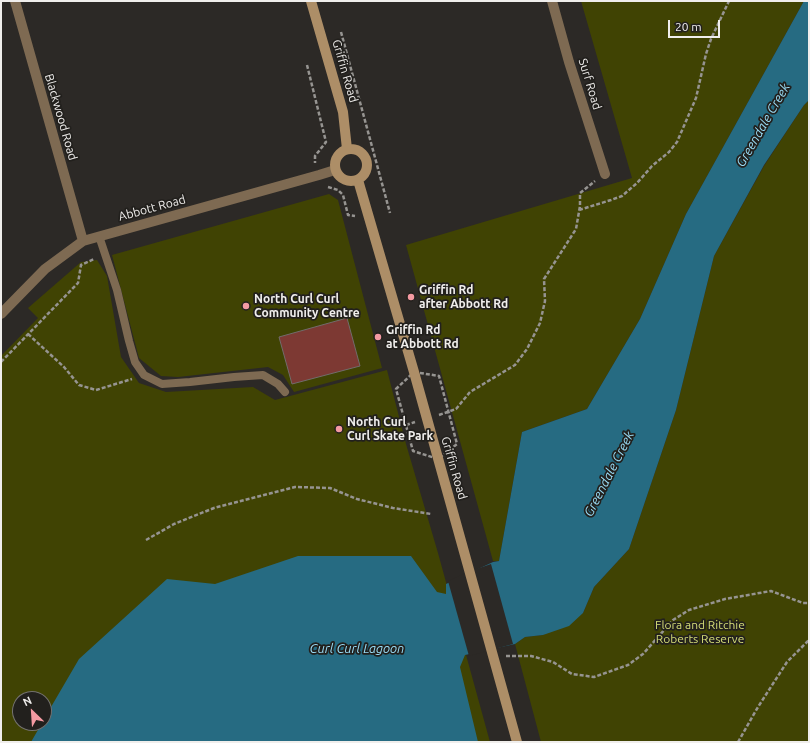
<!DOCTYPE html>
<html>
<head>
<meta charset="utf-8">
<style>
  body { margin:0 }
  #map { position:relative; width:810px; height:743px; overflow:hidden; background:#2c2926; font-family:Ubuntu,sans-serif }
  canvas { display:block }
  .frame { position:absolute; inset:0; border:2px solid #f0eeec; pointer-events:none }
  .north { position:absolute; left:12px; top:691px; width:40px; height:40px; box-sizing:border-box; background:#22201d; border:1px solid #747270; border-radius:50%; rotate:335deg; font-size:11px; font-weight:700; line-height:16px; text-align:center; color:#f0eeec }
  .north::after { content:''; display:block; margin:auto; width:14px; height:18px; background:#f49aa2; clip-path:polygon(50% 0,100% 100%,50% 72%,0 100%) }
  .scale { position:absolute; left:668px; top:20px; width:52px; height:18px; box-sizing:border-box; border:2px solid #f0eeec; border-top:0; padding-left:5px; font-size:12px; line-height:14px; white-space:nowrap; color:#f0eeec; -webkit-text-stroke:3px #22201d; paint-order:stroke }
</style>
</head>
<body>
<div id="map">
<canvas width="810" height="743"></canvas>
<div class="frame"></div>
<div class="north">N</div>
<div class="scale">20 m</div>
</div>
<script>
const ctx = document.querySelector('canvas').getContext('2d');
ctx.lineJoin = 'round';
function fill(path, color) { ctx.fillStyle = color; ctx.fill(path, 'evenodd'); }
const shape = rows => new Path2D(rows.map(r => 'M' + r).join(''));
function strokePath(path, color, width, dash) { ctx.strokeStyle = color; ctx.lineWidth = width; ctx.lineCap = dash ? 'butt' : 'round'; ctx.setLineDash(dash || []); ctx.stroke(path); }
function label(font, color, halo, rows, align = 'center') {
  ctx.font = font + ' Ubuntu,sans-serif'; ctx.lineWidth = 3.5; ctx.setLineDash([]); ctx.textBaseline = 'middle'; ctx.strokeStyle = halo; ctx.fillStyle = color; for (const [text, x, y, turn = 0] of rows) {
    ctx.save(); ctx.translate(x, y); ctx.rotate((+turn || 0) * Math.PI / 180); ctx.textAlign = isNaN(turn) ? turn : align; if (halo) ctx.strokeText(text, 0, 0); ctx.fillText(text, 0, 0); ctx.restore();
  }
}
const green = shape([
  [581,1,804,1,686,214,640,319,587,409,522,432,499,561,493,561,406,245,632,178],
  [809,100,809,742,541,742,515,644,525,637,543,635,583,613,594,587,629,549,676,410,714,256,764,166,804,105],
  [329,194,338,200,382,368,294,392,283,375,268,367,178,377,161,376,139,358,112,255],
  [97,260,107,276,121,357,139,383,166,392,253,387,275,400,387,370,406,444,438,553,490,742,1,742,1,356,38,318,28,308,81,262],
  [20,699,44,699,44,723,20,723]
]);
const water = shape([
  [804,1,809,1,809,100,804,105,764,165,714,256,676,410,629,549,594,587,583,613,569,626,543,635,525,637,515,644,465,655,460,667,478,742,31,742,42,723,44,723,44,719,79,659,167,579,215,584,298,556,411,556,437,592,446,594,446,584,493,562,499,561,522,432,587,409,640,319,686,214]
]);
const pier = shape([
  [491,564,513,644,469,656,448,581,468,572]
]);
const building = shape([
  [347,318,360,366,292,384,279,337,347,318]
]);
const path = shape([
  [341,32,390,213],
  [307,65,326,142,315,156,315,163],
  [328,187,338,190,343,195,348,215,355,216],
  [579,210,611,200,622,196,637,183,652,166,669,152,677,142,696,98,706,54,711,39,729,1],
  [28,334,64,367,79,385,96,390,132,379],
  [1,362,78,283,81,265,94,259],
  [414,372,439,376,457,444,438,459,413,451,396,389,414,372],
  [439,415,456,409,470,392,515,365,527,349,540,323,545,301,544,279,576,229,580,206,580,193,595,181],
  [406,425,415,422],
  [146,540,174,524,214,508,295,487,330,488,357,499,393,508,431,514],
  [506,656,531,656,553,662,572,674,594,677,628,665,643,654,673,620,689,610,725,599,771,591,803,603,809,603],
  [738,742,758,707,787,662,809,640]
]);
const lane = shape([
  [99,236,117,290,129,341,135,362,144,375,162,384,190,382,234,377,263,375,278,384,285,392]
]);
const street = shape([
  [15,1,83,241],
  [552,1,569,62,605,174],
  [1,314,45,269,83,241,319,175,335,170]
]);
const secondary = shape([
  [311,1,343,112,347,149],
  '335 165a16 16 0 1 1 32 0a16 16 0 1 1-32 0Z',
  [358,180,414,372,517,742]
]);
const markers = [
  [411,297,4,"#f49aa2"],
  [246,306,4,"#f49aa2"],
  [378,337,4,"#f49aa2"],
  [339,429,4,"#f49aa2"]
];
const streetNames = [
  ["Griffin Road",345,71,74],
  ["Surf Road",590,84,73],
  ["Blackwood Road",61,117,74],
  ["Abbott Road",152,208,-15],
  ["Griffin Road",454,468,74]
];
const poiNames = [
  ["Griffin Rd",419,290],
  ["after Abbott Rd",419,304],
  ["North Curl Curl",254,299],
  ["Community Centre",254,313],
  ["Griffin Rd",386,330],
  ["at Abbott Rd",386,344],
  ["North Curl",347,422],
  ["Curl Skate Park",347,436]
];
const parkNames = [
  ["Flora and Ritchie",700,625],
  ["Roberts Reserve",700,639]
];
const waterNames = [
  ["Greendale Creek",763,125,-60],
  ["Greendale Creek",609,474,-63],
  ["Curl Curl Lagoon",357,649]
];
fill(green, '#404303');
fill(water, '#266b82');
fill(pier, '#2c2926');
fill(building, '#7d3933');
strokePath(building, '#716c6b', 1);
strokePath(path, '#969491', 2.5, [4, 2]);
strokePath(lane, '#7e6a52', 8);
strokePath(street, '#7e6a52', 10);
strokePath(secondary, '#ad8e67', 10);
for (const [x, y, r, color] of markers) { const dot = new Path2D(); dot.arc(x, y, r, 0, 2 * Math.PI); ctx.fillStyle = color; ctx.fill(dot); strokePath(dot, '#22201d', 1.5); }
label('12px', '#f0eeec', '#22201d', streetNames);
label('bold 12px', '#f0eeec', '#22201d', poiNames, 'left');
label('12px', '#d5dd77', '#22201d', parkNames);
label('italic 13px', '#9addf7', '#22201d', waterNames);
</script>
</body>
</html>
